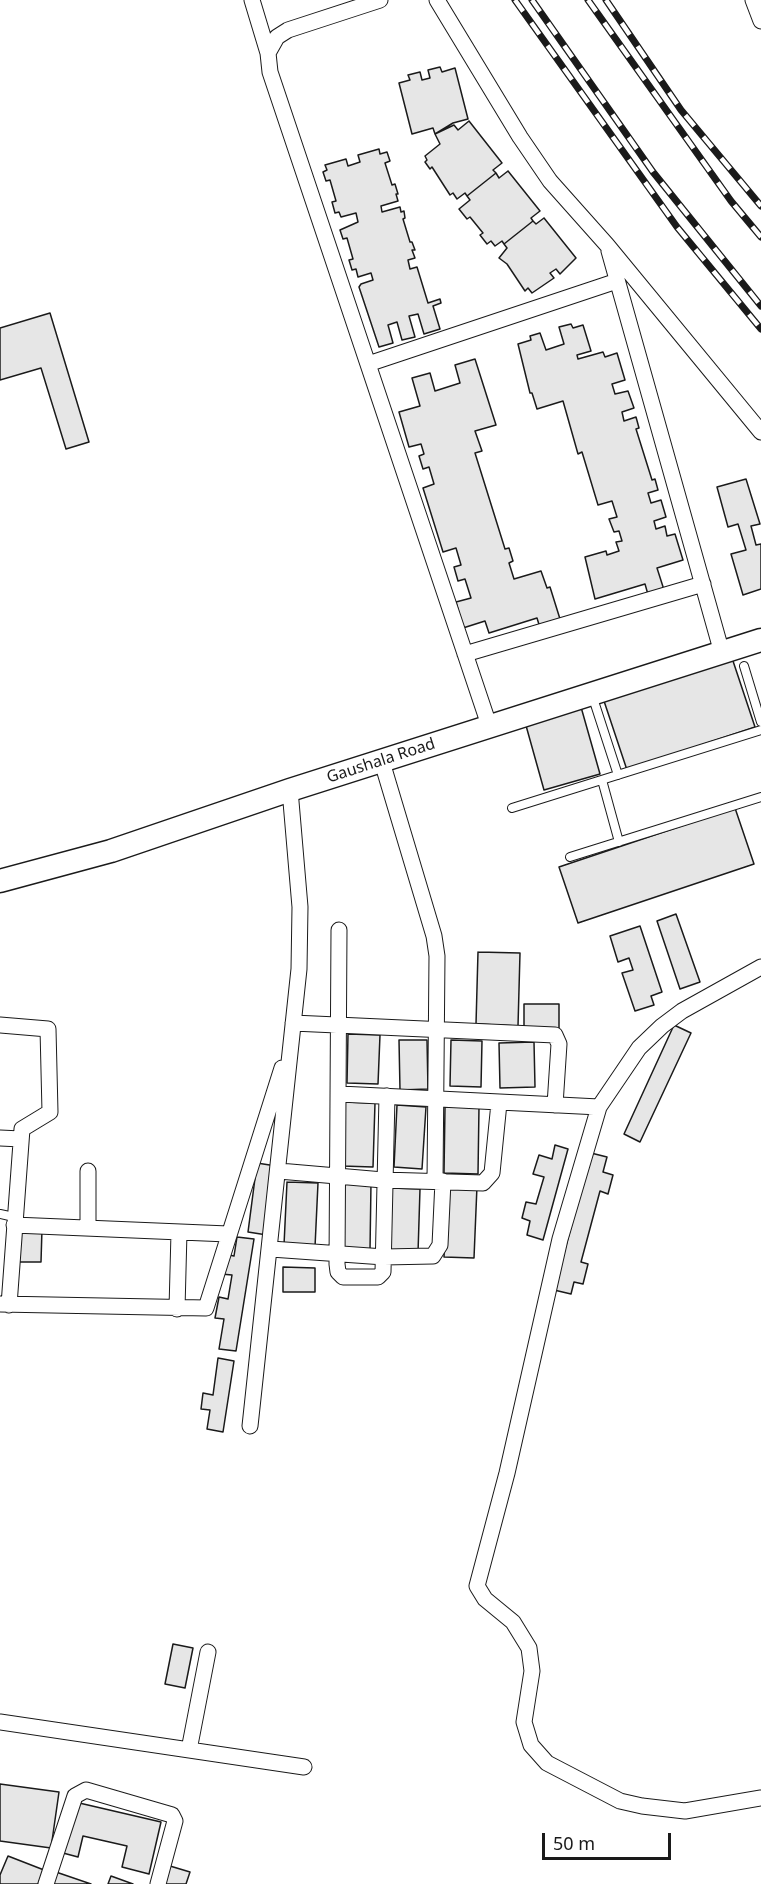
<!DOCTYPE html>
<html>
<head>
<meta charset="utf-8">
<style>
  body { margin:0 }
  #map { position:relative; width:761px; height:1884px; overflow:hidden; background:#fff; font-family:"Noto Sans",sans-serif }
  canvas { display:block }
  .scale { position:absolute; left:542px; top:1833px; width:129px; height:27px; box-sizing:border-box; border:3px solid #1a1a1a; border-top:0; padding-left:8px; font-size:18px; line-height:21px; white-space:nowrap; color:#1a1a1a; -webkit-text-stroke:4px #fff; paint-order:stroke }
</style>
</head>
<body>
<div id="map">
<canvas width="761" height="1884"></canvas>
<div class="scale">50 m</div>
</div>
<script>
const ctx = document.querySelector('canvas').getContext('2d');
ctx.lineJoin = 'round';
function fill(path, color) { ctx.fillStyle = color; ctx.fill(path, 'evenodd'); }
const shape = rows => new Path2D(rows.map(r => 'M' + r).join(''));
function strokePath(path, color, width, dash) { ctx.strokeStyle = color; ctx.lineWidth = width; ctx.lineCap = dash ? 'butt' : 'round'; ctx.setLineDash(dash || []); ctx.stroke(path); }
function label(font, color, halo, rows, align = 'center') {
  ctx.font = font + ' "Noto Sans",sans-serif'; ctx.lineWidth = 4.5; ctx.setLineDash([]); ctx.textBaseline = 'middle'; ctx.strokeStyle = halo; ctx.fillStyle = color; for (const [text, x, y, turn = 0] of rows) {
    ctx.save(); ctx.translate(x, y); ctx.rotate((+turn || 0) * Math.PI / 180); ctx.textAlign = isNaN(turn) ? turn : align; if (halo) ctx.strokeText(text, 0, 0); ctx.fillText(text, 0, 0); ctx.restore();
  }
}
const building = shape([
  [440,67,442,72,455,68,468,119,453,123,435,134,433,128,412,134,399,83,410,80,408,75,420,72,422,80,430,78,428,70,440,67],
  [469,121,502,163,493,170,496,173,467,196,465,193,457,199,453,193,450,195,432,167,430,169,425,162,427,160,425,156,440,144,435,134,454,125,458,130,469,121],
  [379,149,380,154,387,152,390,161,385,163,392,185,395,184,398,194,396,194,398,201,381,206,382,212,400,207,401,212,404,211,405,218,403,219,410,242,412,242,415,250,412,250,415,258,408,260,410,269,417,267,428,303,440,299,441,303,433,306,440,329,424,334,418,314,409,316,415,337,402,340,397,322,388,325,393,343,379,347,359,287,361,284,373,280,371,273,358,277,356,269,352,270,349,260,353,259,347,238,343,239,340,230,358,222,356,213,341,217,339,212,335,213,332,202,336,201,330,180,326,181,323,172,327,170,325,165,346,159,348,166,360,162,358,155,379,149],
  [508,171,540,211,531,218,533,221,504,244,502,241,495,246,491,241,487,244,480,235,483,233,470,217,467,219,459,209,470,200,467,196,496,173,499,178,508,171],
  [544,218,576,258,560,274,556,269,550,273,554,278,532,293,528,288,525,291,507,264,499,258,507,248,504,244,533,221,536,224,544,218],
  [50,313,89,442,66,449,41,368,0,380,0,328,50,313],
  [571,324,573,328,583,325,591,351,577,355,578,359,603,352,605,357,617,353,625,380,612,384,615,394,628,391,634,408,622,412,624,421,636,417,639,428,636,429,652,480,655,479,658,490,648,493,651,503,661,500,666,517,654,521,656,529,665,526,667,536,675,534,683,560,657,568,665,593,649,598,645,584,595,599,585,557,606,551,607,555,619,551,616,542,622,541,619,531,614,532,609,519,617,517,612,501,598,505,582,452,578,454,563,401,537,409,532,393,530,393,518,344,531,340,530,336,540,333,546,350,564,344,559,327,571,324],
  [475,359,496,425,475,431,482,451,475,453,505,549,509,548,513,561,509,563,514,579,541,571,547,588,550,587,560,619,541,631,537,618,489,633,485,621,463,628,456,602,471,598,465,579,458,581,454,567,461,565,456,548,443,552,423,488,434,484,429,467,423,469,419,456,424,454,421,444,409,447,399,412,420,406,412,378,430,373,435,391,460,383,455,365,475,359],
  [746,479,760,524,751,526,756,545,761,544,761,589,743,595,731,554,746,550,738,524,728,527,717,487,746,479],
  [730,652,755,727,627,770,602,695,730,652],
  [581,707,600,774,544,790,525,722,581,707],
  [735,808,754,864,578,923,559,867,735,808],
  [676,914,700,982,680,989,657,921,676,914],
  [640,926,662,992,651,996,654,1005,635,1011,622,973,633,970,629,958,618,962,610,936,640,926],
  [478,952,520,953,518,1026,476,1024,478,952],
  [524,1004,559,1004,559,1030,524,1029,524,1004],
  [674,1025,691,1033,640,1142,624,1134,674,1025],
  [348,1034,380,1035,378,1084,347,1083,348,1034],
  [399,1040,427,1040,428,1089,400,1090,399,1040],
  [451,1040,482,1041,481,1087,450,1086,451,1040],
  [534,1042,535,1087,500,1088,499,1043,534,1042],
  [344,1102,375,1103,373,1167,342,1166,344,1102],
  [397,1105,426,1107,422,1169,394,1167,397,1105],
  [445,1107,479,1107,478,1174,444,1173,445,1107],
  [555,1145,568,1149,543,1240,527,1235,530,1221,522,1218,526,1202,536,1204,544,1177,533,1174,539,1155,552,1159,555,1145],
  [591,1153,607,1157,603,1172,613,1175,608,1194,600,1191,581,1262,588,1264,583,1284,574,1282,571,1294,554,1290,591,1153],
  [257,1163,276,1166,267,1235,248,1232,257,1163],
  [287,1182,318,1183,315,1247,284,1245,287,1182],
  [343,1182,371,1183,370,1250,343,1250,343,1182],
  [447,1185,477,1186,474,1258,444,1257,447,1185],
  [391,1188,420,1189,418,1253,388,1251,391,1188],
  [16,1228,42,1229,41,1262,14,1262,16,1228],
  [237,1237,254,1239,236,1351,219,1349,224,1319,215,1318,219,1297,228,1299,232,1275,221,1274,224,1254,234,1256,237,1237],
  [283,1267,315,1268,315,1292,283,1292,283,1267],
  [218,1358,234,1361,223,1432,207,1429,210,1410,201,1409,203,1393,213,1395,218,1358],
  [173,1644,193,1648,185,1688,165,1684,173,1644],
  [0,1784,59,1792,51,1848,0,1841,0,1784],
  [75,1802,161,1822,149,1874,122,1867,127,1846,83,1836,78,1857,63,1853,75,1802],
  [8,1856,44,1870,38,1884,0,1884,0,1875,8,1856],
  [170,1866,190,1872,186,1884,165,1884,170,1866],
  [53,1871,91,1884,48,1884,53,1871],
  [111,1876,133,1884,108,1884,111,1876]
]);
const lane = shape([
  [744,666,761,722],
  [592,695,618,775],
  [602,780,619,842],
  [512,808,761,730],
  [570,857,761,797],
  [0,1214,14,1217]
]);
const street = shape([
  [252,0,268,53],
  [380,0,288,30,277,37,268,53,270,72,489,725],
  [437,0,520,137,550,181,607,245,761,432],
  [753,0,761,21],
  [609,251,722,653],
  [368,364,617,281],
  [465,654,703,584],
  [382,762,434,936,437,956,435,1181],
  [339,930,337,1264,338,1272,343,1277,378,1277,383,1272,387,1096],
  [761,967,682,1011,662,1026,639,1048,599,1107,560,1239,507,1473,477,1586,485,1599,513,1622,529,1648,532,1671,524,1722,531,1745,547,1763,620,1801,642,1806,685,1811,761,1798],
  [293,1023,555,1035,559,1044,555,1105],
  [0,1025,48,1029,50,1112,22,1129,9,1305],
  [340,1094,599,1107],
  [0,1138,21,1139],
  [279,1171,383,1180,483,1183,492,1173,499,1103],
  [14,1225,228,1234],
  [88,1227,88,1171],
  [271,1249,384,1257,433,1256,440,1245,443,1181],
  [0,1304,206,1308,282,1068],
  [177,1309,179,1232],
  [250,1426,299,969,300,907,290,790],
  [0,1722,304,1767],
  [189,1750,208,1652],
  [46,1884,75,1796,86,1790,172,1815,175,1821,158,1884]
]);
const secondary = shape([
  [0,881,111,851,290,790,761,640]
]);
const rail = shape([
  [515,0,677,227,761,329],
  [532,0,653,172,761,306],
  [588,0,731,201,761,237],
  [606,0,681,110,761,206]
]);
const streetNames = [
  ["Gaushala Road",381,761,-18]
];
fill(building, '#e6e6e6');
strokePath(building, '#1a1a1a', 1.5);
strokePath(lane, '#1a1a1a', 10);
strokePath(street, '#1a1a1a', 17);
strokePath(secondary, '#1a1a1a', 25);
strokePath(lane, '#fff', 8);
strokePath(street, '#fff', 15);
strokePath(secondary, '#fff', 22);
strokePath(rail, '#1a1a1a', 7);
strokePath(rail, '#fff', 4.5, [14]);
label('16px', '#1a1a1a', '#fff', streetNames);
</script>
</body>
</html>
